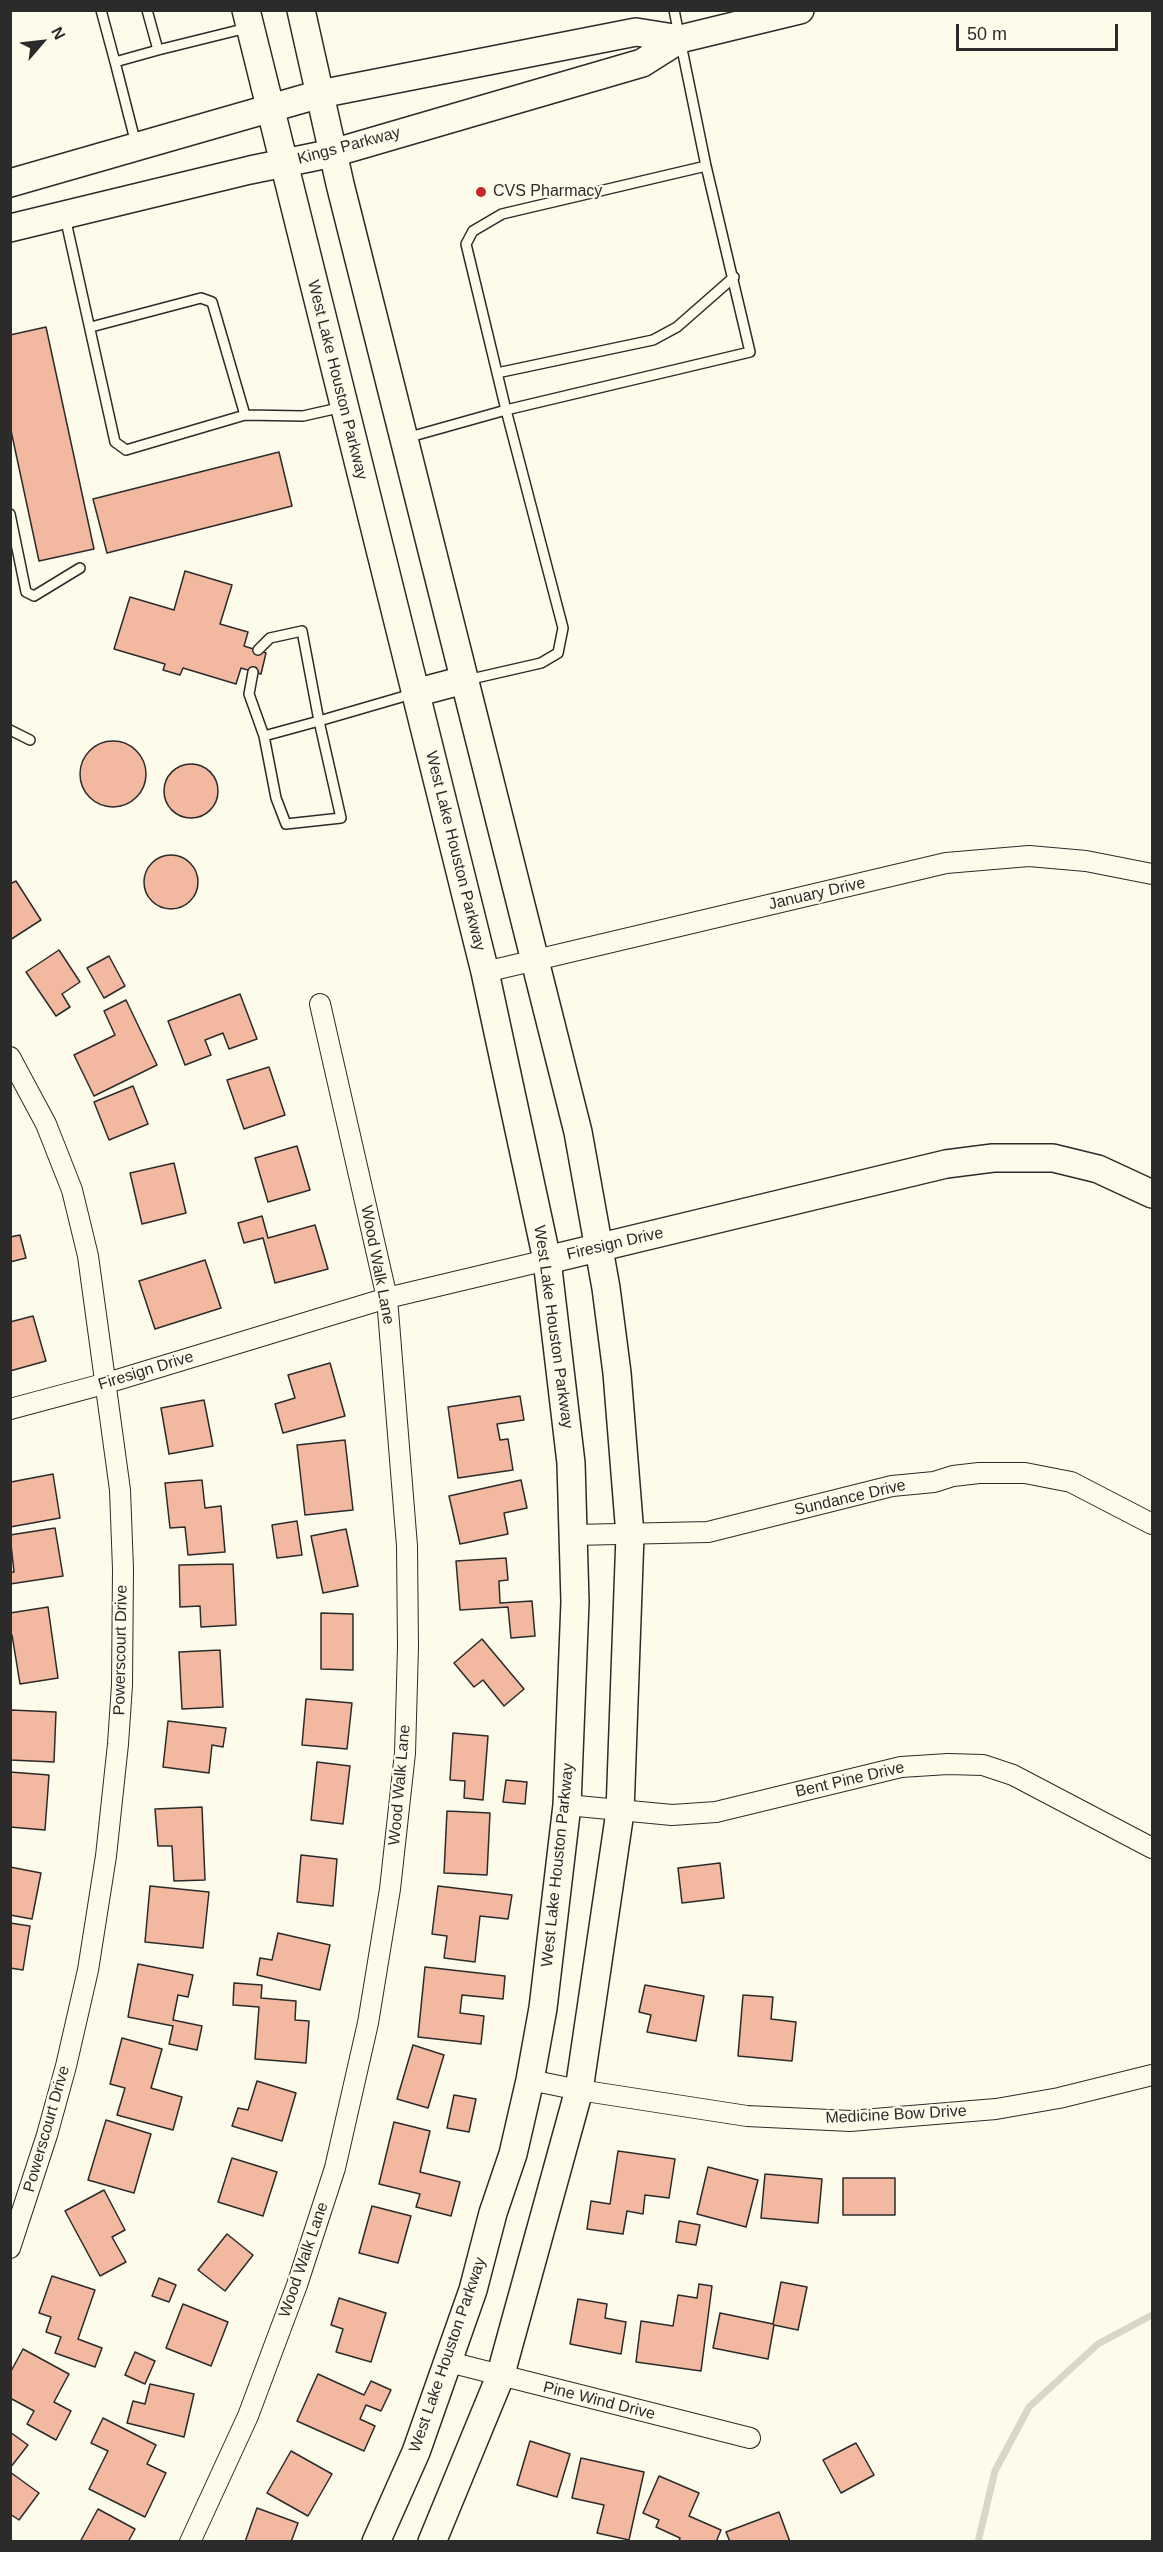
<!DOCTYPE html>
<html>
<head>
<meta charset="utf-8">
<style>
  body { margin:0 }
  #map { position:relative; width:1163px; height:2552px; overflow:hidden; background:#fdfbea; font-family:Helvetica,sans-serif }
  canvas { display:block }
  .frame { position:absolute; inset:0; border:12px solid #2b2b2b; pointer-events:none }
  .north { position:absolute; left:12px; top:12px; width:60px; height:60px; -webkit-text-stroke:4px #fdfbea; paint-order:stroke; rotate:62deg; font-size:16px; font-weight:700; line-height:24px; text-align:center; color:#2b2b2b }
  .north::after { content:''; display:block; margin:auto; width:21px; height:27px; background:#2b2b2b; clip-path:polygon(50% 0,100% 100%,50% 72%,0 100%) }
  .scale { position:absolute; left:956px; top:24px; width:162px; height:27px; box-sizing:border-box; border:3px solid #2b2b2b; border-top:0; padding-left:8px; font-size:18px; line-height:21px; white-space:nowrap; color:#2b2b2b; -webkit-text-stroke:4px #fdfbea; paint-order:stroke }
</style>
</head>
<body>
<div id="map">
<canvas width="1163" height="2552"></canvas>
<div class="frame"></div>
<div class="north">N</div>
<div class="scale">50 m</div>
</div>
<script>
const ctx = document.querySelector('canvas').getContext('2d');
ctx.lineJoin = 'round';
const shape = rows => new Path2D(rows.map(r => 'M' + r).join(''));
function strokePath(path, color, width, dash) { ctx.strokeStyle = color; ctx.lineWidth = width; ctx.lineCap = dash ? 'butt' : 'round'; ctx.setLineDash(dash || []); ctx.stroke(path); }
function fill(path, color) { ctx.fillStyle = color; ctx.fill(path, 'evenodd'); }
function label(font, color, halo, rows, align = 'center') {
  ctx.font = font + ' Helvetica,sans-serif'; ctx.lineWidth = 4.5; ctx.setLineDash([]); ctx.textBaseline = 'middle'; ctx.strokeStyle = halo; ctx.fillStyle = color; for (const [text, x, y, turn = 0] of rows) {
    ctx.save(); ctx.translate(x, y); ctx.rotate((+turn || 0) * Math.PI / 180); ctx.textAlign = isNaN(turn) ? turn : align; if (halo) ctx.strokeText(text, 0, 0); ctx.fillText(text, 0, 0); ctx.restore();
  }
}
const stream = shape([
  [978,2542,995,2471,1029,2407,1098,2344,1152,2315]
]);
const building = shape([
  [46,327,94,549,39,561,10,426,10,335,46,327],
  [279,452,292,506,107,553,93,499,279,452],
  [185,571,232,585,220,624,248,632,244,646,266,653,261,674,241,668,236,684,183,668,180,675,163,670,165,664,114,649,130,597,174,610,185,571],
  '80 774a33 33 0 1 1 66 0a33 33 0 1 1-66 0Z',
  '164 791a27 27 0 1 1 54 0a27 27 0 1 1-54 0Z',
  '144 882a27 27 0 1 1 54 0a27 27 0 1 1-54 0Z',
  [16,881,41,920,10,940,10,884,16,881],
  [59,950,80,982,62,994,70,1007,56,1016,26,972,59,950],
  [109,956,125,986,104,998,87,968,109,956],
  [240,994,257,1039,229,1049,223,1033,205,1040,211,1055,185,1065,168,1021,240,994],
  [126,1000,157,1065,94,1096,74,1055,115,1035,104,1011,126,1000],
  [269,1067,285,1115,244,1129,227,1080,269,1067],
  [133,1086,148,1124,109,1140,94,1102,133,1086],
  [297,1146,310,1190,268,1202,255,1158,297,1146],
  [174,1163,186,1213,142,1224,130,1173,174,1163],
  [262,1216,268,1238,315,1225,328,1269,275,1283,263,1238,244,1243,238,1223,262,1216],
  [20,1235,26,1258,10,1262,10,1237,20,1235],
  [205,1260,221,1308,155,1329,139,1281,205,1260],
  [33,1316,46,1361,10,1371,10,1322,33,1316],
  [330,1363,345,1416,283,1433,275,1404,295,1398,288,1375,330,1363],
  [520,1396,524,1420,497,1424,500,1440,508,1439,513,1470,458,1478,448,1407,520,1396],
  [204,1400,213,1446,169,1454,161,1408,204,1400],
  [345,1440,353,1510,305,1515,297,1445,345,1440],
  [53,1474,60,1518,10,1527,10,1477,11,1482,53,1474],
  [202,1480,205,1508,221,1506,225,1552,188,1555,185,1527,170,1528,165,1483,202,1480],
  [521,1480,527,1508,504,1513,508,1534,460,1544,449,1496,521,1480],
  [297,1521,302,1555,277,1558,272,1525,297,1521],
  [55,1528,63,1576,10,1584,10,1572,14,1572,10,1535,55,1528],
  [346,1529,358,1586,323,1593,311,1536,346,1529],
  [506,1558,508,1580,499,1581,500,1603,532,1601,535,1636,511,1638,508,1607,460,1610,456,1561,506,1558],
  [233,1564,236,1625,201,1627,200,1606,180,1607,179,1565,233,1564],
  [48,1607,58,1678,20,1684,12,1635,10,1635,10,1613,48,1607],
  [321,1613,353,1614,353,1670,321,1669,321,1613],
  [482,1639,524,1689,504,1706,483,1680,474,1687,454,1663,482,1639],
  [220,1650,223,1707,182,1709,179,1652,220,1650],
  [306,1699,352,1703,347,1749,302,1745,306,1699],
  [11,1710,56,1712,54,1762,10,1760,11,1710],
  [168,1721,226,1728,223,1747,212,1745,209,1773,163,1767,168,1721],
  [453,1733,488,1736,483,1800,464,1798,465,1781,450,1780,453,1733],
  [317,1762,350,1766,343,1824,311,1820,317,1762],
  [10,1772,49,1775,45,1830,10,1827,10,1772],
  [506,1780,527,1782,525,1804,503,1802,506,1780],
  [202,1807,205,1880,174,1881,172,1846,158,1846,155,1809,202,1807],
  [447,1811,490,1813,487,1875,444,1873,447,1811],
  [301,1855,337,1859,333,1906,297,1902,301,1855],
  [720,1863,724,1898,682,1903,678,1868,720,1863],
  [10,1867,41,1873,32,1919,10,1915,10,1867],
  [150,1886,209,1892,203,1948,145,1942,150,1886],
  [438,1886,512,1895,508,1919,480,1916,475,1962,444,1958,447,1936,432,1934,438,1886],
  [10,1923,30,1926,23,1970,10,1968,10,1923],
  [278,1933,330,1945,320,1990,257,1975,260,1958,272,1960,278,1933],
  [138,1964,193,1975,188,1997,178,1995,173,2020,202,2026,197,2050,169,2044,173,2026,128,2017,138,1964],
  [425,1967,505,1976,503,1999,462,1995,460,2013,484,2016,481,2044,418,2037,425,1967],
  [234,1983,262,1985,261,1998,296,2001,295,2020,309,2021,306,2063,255,2059,259,2007,233,2005,234,1983],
  [645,1985,704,1996,696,2041,647,2032,651,2015,639,2012,645,1985],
  [743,1995,773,1997,771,2019,796,2022,792,2061,738,2056,743,1995],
  [122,2038,162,2049,151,2088,182,2097,173,2130,117,2115,125,2088,110,2084,122,2038],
  [413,2045,444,2055,428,2108,397,2099,413,2045],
  [257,2081,296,2093,282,2141,232,2126,238,2108,248,2110,257,2081],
  [454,2095,476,2099,469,2132,447,2128,454,2095],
  [106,2120,151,2134,134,2193,88,2180,106,2120],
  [394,2122,430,2131,420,2172,460,2182,451,2216,416,2207,420,2194,379,2184,394,2122],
  [618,2151,675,2159,669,2198,645,2195,643,2214,627,2211,623,2234,587,2229,591,2201,610,2204,618,2151],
  [232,2158,277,2172,263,2216,218,2202,232,2158],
  [708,2167,758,2180,746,2227,697,2214,708,2167],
  [765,2174,822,2179,818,2223,761,2218,765,2174],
  [843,2178,895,2178,895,2215,843,2215,843,2178],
  [104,2190,125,2230,112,2237,126,2262,100,2276,65,2211,104,2190],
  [372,2206,411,2216,398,2263,359,2253,372,2206],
  [679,2221,700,2225,696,2245,676,2242,679,2221],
  [227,2234,253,2255,225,2291,198,2270,227,2234],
  [52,2276,95,2290,78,2339,102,2348,95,2367,55,2353,61,2337,46,2332,51,2317,39,2313,52,2276],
  [159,2278,176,2285,169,2302,152,2296,159,2278],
  [781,2282,807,2287,798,2330,774,2325,768,2359,713,2348,720,2313,773,2324,781,2282],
  [699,2284,712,2286,701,2371,636,2362,641,2321,673,2326,678,2295,697,2298,699,2284],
  [339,2298,386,2313,371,2362,336,2352,343,2329,331,2325,339,2298],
  [578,2299,607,2304,605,2318,626,2322,621,2354,570,2344,578,2299],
  [183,2304,228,2322,211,2366,166,2348,183,2304],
  [23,2349,69,2374,54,2402,71,2411,56,2440,27,2424,34,2411,10,2398,10,2373,23,2349],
  [135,2352,155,2361,145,2384,125,2375,135,2352],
  [318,2374,364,2395,371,2381,391,2390,381,2411,366,2405,360,2419,375,2426,364,2451,297,2421,318,2374],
  [150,2384,194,2394,184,2437,127,2423,133,2401,145,2404,150,2384],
  [103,2418,156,2445,147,2464,166,2473,145,2517,89,2489,108,2451,91,2443,103,2418],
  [10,2432,28,2445,10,2468,10,2432],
  [530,2441,570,2454,557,2497,517,2485,530,2441],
  [856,2443,874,2475,841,2493,823,2460,856,2443],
  [291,2451,332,2474,308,2516,267,2493,291,2451],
  [581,2458,644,2472,629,2540,597,2533,604,2505,572,2498,581,2458],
  [10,2472,39,2493,19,2520,10,2514,10,2472],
  [659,2476,699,2493,689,2516,721,2530,716,2542,679,2542,680,2538,656,2527,659,2520,643,2513,659,2476],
  [257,2508,298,2523,291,2542,245,2542,257,2508],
  [98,2509,135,2529,128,2542,80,2542,98,2509],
  [779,2512,790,2542,730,2542,726,2532,779,2512]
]);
const lane = shape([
  [101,10,115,62,158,50],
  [147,10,158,50,247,28],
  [115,62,136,144],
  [65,217,115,442,126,450,245,415,303,416,343,407],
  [91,327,201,298,212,302,245,415],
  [497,373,653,340,677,327,734,277],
  [406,438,506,410,750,352,706,166,674,10],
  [10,514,26,592,34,596,80,568],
  [258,650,270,638,302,631,319,721,264,736],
  [253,672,249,694,264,736,276,798,286,824,341,818,319,721,412,694],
  [467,680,541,663,558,653,563,628,506,410,466,244,473,231,502,214,706,166],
  [10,730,30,740]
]);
const street = shape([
  [485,972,946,863,1029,856,1086,861,1152,874],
  [10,1057,46,1124,72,1190,88,1256,120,1490,123,1569,122,1685,118,1744,106,1856,88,1970,66,2066,47,2135,10,2248],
  [10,1409,107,1383,387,1298,547,1260],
  [573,1535,708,1532,892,1486,934,1482,953,1476,979,1473,1025,1473,1071,1482,1152,1524],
  [567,1805,672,1815,716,1812,901,1767,948,1764,983,1765,1013,1775,1152,1848],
  [530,2080,579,2090,747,2116,850,2121,996,2109,1059,2098,1152,2075],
  [449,2362,750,2438],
  [190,2542,248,2416,297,2285,335,2168,368,2023,390,1889,405,1753,408,1647,407,1546,387,1298,320,1004]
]);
const secondary = shape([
  [246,10,485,972,547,1260,571,1463,575,1602,567,1805,543,2008,530,2080,513,2154,493,2213,473,2290,416,2452,376,2542],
  [301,10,340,184,578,1132,606,1288,617,1373,630,1535,620,1812,579,2090,500,2377,432,2542],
  [10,183,320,94,636,32,680,39],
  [10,228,250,170,333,153,642,63,680,39,800,10],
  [415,693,464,680],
  [547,1260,946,1164,993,1158,1053,1158,1098,1169,1152,1194]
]);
const markers = [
  [481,192,6,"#c62828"]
];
const streetNames = [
  ["Kings Parkway",349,146,-15],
  ["West Lake Houston Parkway",337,380,76],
  ["West Lake Houston Parkway",455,851,76],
  ["January Drive",817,894,-13],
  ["Firesign Drive",615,1244,-13],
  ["Wood Walk Lane",377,1265,79],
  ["West Lake Houston Parkway",553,1327,82],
  ["Firesign Drive",146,1371,-17],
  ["Sundance Drive",850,1498,-13],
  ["Powerscourt Drive",121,1650,-89],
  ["Bent Pine Drive",850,1780,-13],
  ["Wood Walk Lane",400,1785,-85],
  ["West Lake Houston Parkway",558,1865,-84],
  ["Medicine Bow Drive",896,2115,-3],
  ["Powerscourt Drive",47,2129,-74],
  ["Wood Walk Lane",304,2260,-71],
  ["West Lake Houston Parkway",448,2355,-71],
  ["Pine Wind Drive",599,2401,14]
];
const poiNames = [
  ["CVS Pharmacy",493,192]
];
strokePath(stream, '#d8d7c9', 7);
fill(building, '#f2b8a0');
strokePath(building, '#2b2b2b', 1.5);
strokePath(lane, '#2b2b2b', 12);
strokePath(street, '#2b2b2b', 22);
strokePath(secondary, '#2b2b2b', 30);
strokePath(lane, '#fdfbea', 9);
strokePath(street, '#fdfbea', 20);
strokePath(secondary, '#fdfbea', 27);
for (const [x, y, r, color] of markers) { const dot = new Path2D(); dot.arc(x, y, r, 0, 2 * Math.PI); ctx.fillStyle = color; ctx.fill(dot); strokePath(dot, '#fdfbea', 2); }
label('16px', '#2b2b2b', '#fdfbea', streetNames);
label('16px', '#2b2b2b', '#fdfbea', poiNames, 'left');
</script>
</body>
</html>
